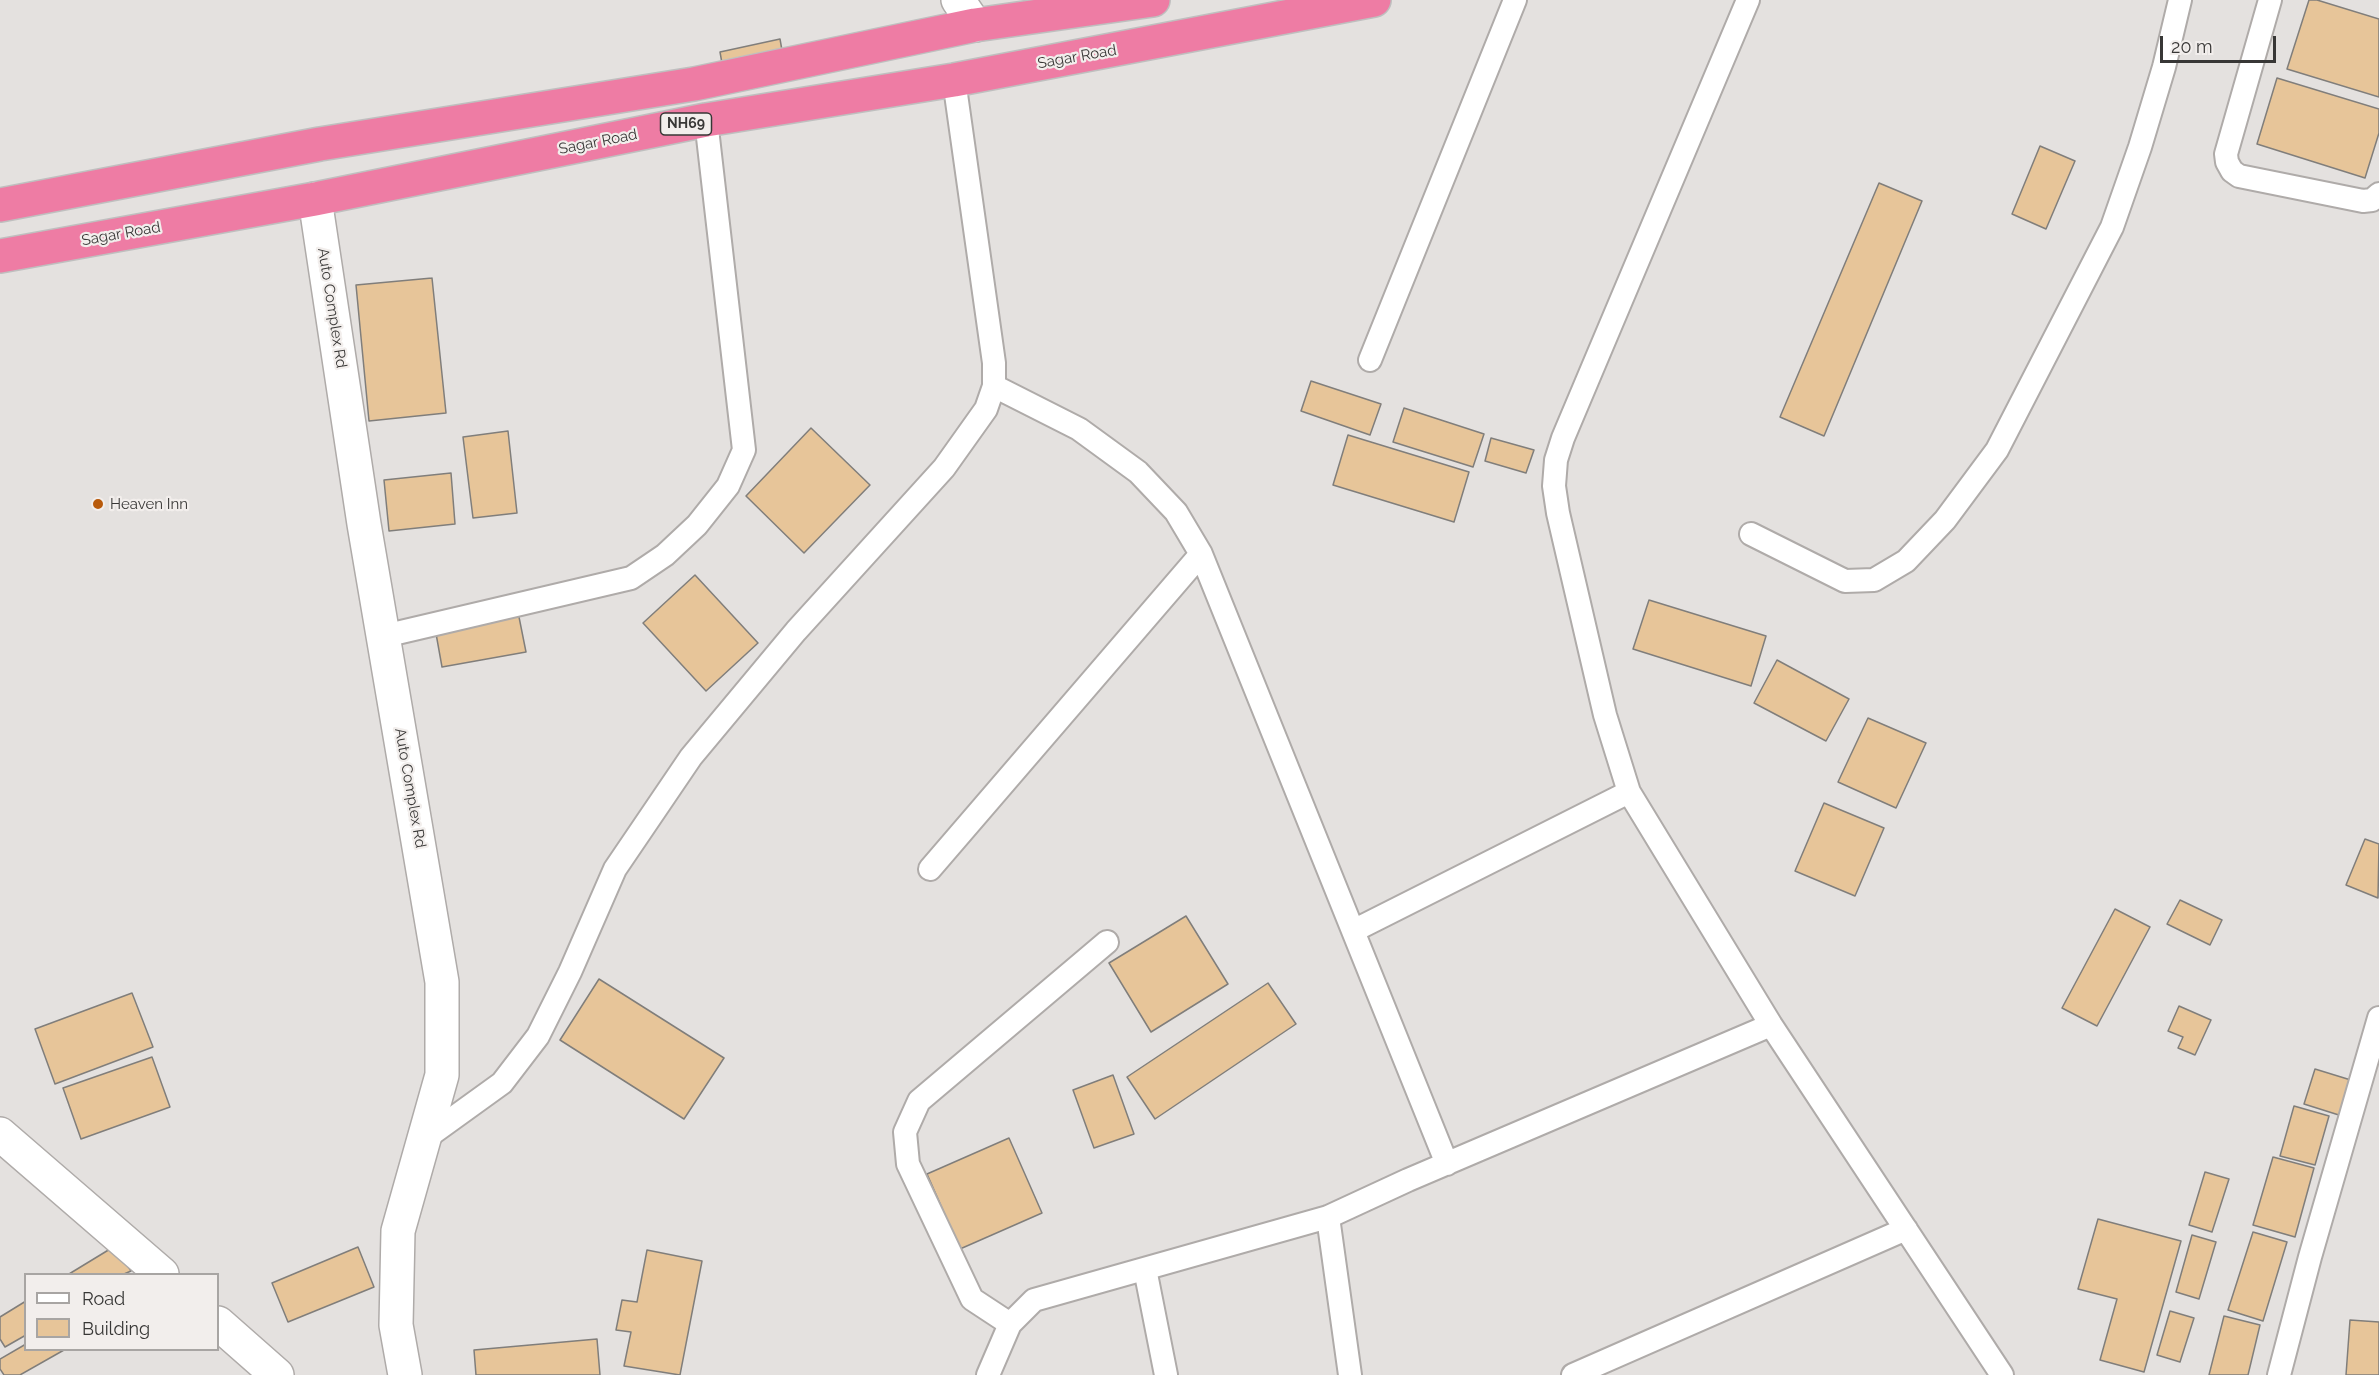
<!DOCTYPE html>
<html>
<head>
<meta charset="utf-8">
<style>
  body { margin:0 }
  #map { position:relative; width:2379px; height:1375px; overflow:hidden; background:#e4e1df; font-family:Raleway,sans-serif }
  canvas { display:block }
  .legend { position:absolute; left:24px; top:1273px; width:195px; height:78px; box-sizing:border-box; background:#f2eeec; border:2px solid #a8a5a3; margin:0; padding:8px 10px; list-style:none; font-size:18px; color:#383736 }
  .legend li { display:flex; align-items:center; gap:12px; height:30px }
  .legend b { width:30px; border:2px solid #a8a5a3 }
  .scale { position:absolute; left:2160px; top:36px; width:116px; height:27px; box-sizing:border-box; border:3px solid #383736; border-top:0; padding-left:8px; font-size:18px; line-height:21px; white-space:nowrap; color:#383736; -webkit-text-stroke:4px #f2eeec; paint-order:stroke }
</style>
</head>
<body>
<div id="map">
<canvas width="2379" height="1375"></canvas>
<ul class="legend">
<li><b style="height:8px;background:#fff"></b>Road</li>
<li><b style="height:16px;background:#e7c599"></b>Building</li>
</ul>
<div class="scale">20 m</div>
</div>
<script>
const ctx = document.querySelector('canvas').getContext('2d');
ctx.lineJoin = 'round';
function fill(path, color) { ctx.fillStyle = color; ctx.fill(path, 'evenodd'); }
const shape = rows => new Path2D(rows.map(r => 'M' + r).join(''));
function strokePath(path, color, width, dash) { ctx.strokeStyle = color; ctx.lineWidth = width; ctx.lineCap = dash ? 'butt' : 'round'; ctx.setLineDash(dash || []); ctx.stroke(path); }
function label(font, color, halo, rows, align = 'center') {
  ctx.font = font + ' Raleway,sans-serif'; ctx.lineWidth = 4.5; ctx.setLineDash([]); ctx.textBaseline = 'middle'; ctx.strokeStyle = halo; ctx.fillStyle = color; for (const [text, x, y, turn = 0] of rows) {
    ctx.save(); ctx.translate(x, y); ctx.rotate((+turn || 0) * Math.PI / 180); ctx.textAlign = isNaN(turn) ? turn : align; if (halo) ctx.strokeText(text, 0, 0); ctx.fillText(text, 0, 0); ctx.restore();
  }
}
const building = shape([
  [2309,0,2317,0,2379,19,2379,97,2287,69,2309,0],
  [780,39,783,56,723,69,720,52,780,39],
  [2277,78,2379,109,2379,133,2365,178,2257,144,2277,78],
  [2040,146,2075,161,2046,229,2012,214,2040,146],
  [1879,183,1922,201,1824,436,1780,417,1879,183],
  [432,278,446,413,369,421,356,285,432,278],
  [1311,381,1381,404,1370,435,1301,411,1311,381],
  [1404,408,1484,434,1473,467,1393,442,1404,408],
  [811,428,870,485,804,553,746,496,811,428],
  [508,431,517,513,473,518,463,437,508,431],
  [1348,435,1469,472,1454,522,1333,485,1348,435],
  [1491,438,1534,450,1526,473,1485,461,1491,438],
  [451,473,455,524,389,531,384,480,451,473],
  [695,575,758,643,706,691,643,623,695,575],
  [1649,600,1766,636,1751,686,1633,649,1649,600],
  [518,612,526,652,442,667,435,628,518,612],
  [1777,660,1849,699,1826,741,1754,703,1777,660],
  [1868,718,1926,743,1896,808,1838,782,1868,718],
  [1824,803,1884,828,1855,896,1795,871,1824,803],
  [2365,839,2379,844,2378,898,2346,885,2365,839],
  [2180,900,2222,920,2210,945,2167,924,2180,900],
  [2115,909,2150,927,2097,1026,2062,1008,2115,909],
  [1186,916,1228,984,1151,1032,1109,963,1186,916],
  [599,979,724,1058,684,1119,560,1040,599,979],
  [1268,983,1296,1024,1155,1119,1127,1077,1268,983],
  [132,993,153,1047,55,1084,35,1029,132,993],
  [2179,1006,2211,1020,2195,1055,2178,1048,2183,1037,2168,1031,2179,1006],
  [152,1057,170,1107,81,1139,63,1088,152,1057],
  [2315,1069,2354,1081,2342,1116,2304,1104,2315,1069],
  [1113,1075,1134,1134,1094,1148,1073,1090,1113,1075],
  [2294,1106,2329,1116,2315,1165,2280,1156,2294,1106],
  [1009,1138,1042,1213,960,1249,927,1174,1009,1138],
  [2273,1157,2314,1168,2295,1237,2253,1225,2273,1157],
  [2205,1172,2229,1179,2212,1232,2189,1225,2205,1172],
  [2098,1219,2181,1241,2144,1372,2100,1360,2117,1299,2078,1289,2098,1219],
  [2253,1232,2287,1242,2263,1321,2228,1310,2253,1232],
  [2192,1235,2216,1242,2199,1299,2176,1292,2192,1235],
  [115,1246,131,1271,124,1274,69,1274,115,1246],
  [358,1247,374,1287,288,1322,272,1283,358,1247],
  [647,1250,702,1261,680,1375,624,1366,631,1332,616,1330,622,1300,637,1302,647,1250],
  [26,1301,26,1335,5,1347,0,1339,0,1317,26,1301],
  [2170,1311,2194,1318,2180,1362,2157,1355,2170,1311],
  [2224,1316,2260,1325,2248,1375,2209,1375,2224,1316],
  [2350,1320,2379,1322,2379,1375,2346,1375,2350,1320],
  [597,1339,600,1375,476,1375,474,1350,597,1339],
  [26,1344,26,1350,64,1350,20,1375,4,1375,0,1369,0,1359,26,1344]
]);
const service = shape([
  [1748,0,1563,438,1556,460,1554,486,1558,513,1605,715,1629,792,1771,1025,2002,1375],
  [2270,0,2226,154,2227,162,2232,171,2239,176,2363,201,2372,200,2379,194],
  [1370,360,1515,0],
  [994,386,1079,429,1138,472,1176,512,1201,554,1447,1164],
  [1751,534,1845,581,1874,580,1906,561,1945,520,1997,450,2112,227,2140,147,2164,67,2180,0],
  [384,636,631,578,665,555,697,525,728,486,744,450,706,120],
  [930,869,1201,554],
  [1353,931,1629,792],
  [423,1140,502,1083,538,1036,570,972,615,869,691,757,796,631,944,468,986,409,994,386,994,363,954,80],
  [1328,1217,1350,1375],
  [1145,1269,1166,1375],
  [1010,1324,972,1299,908,1164,905,1132,919,1101,1107,942],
  [988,1375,1010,1324,1034,1300,1328,1217,1408,1180,1771,1025],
  [1573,1375,1906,1229],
  [2279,1375,2310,1257,2379,1018]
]);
const minor = shape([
  [958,0,975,25],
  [0,1134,162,1274],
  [218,1323,277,1375]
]);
const tertiary = shape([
  [315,199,364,524,442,982,442,1075,398,1231,396,1325,405,1375]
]);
const trunk = shape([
  [0,205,320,144,694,84,975,25,1153,0],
  [0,256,315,199,706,120,954,80,1374,0]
]);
const markers = [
  [98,504,6,"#b85a0b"]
];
const shields = [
  [686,124,51]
];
const shieldNames = [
  ["NH69",686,124]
];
const streetNames = [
  ["Sagar Road",1077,57,-10],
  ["Sagar Road",598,142,-11],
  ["Sagar Road",121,234,-10],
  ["Auto Complex Rd",332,308,81],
  ["Auto Complex Rd",410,788,80]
];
const poiNames = [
  ["Heaven Inn",110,504]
];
fill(building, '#e7c599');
strokePath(building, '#807e7b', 1.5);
strokePath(service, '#afaba9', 26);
strokePath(minor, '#afaba9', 36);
strokePath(tertiary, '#afaba9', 36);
strokePath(trunk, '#bfbfbf', 36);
strokePath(service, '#fff', 22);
strokePath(minor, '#fff', 33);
strokePath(tertiary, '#fff', 33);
strokePath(trunk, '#ee7ca4', 33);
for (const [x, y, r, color] of markers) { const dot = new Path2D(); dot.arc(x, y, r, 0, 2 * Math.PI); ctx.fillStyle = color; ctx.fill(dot); strokePath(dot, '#f2eeec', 2); }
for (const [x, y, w] of shields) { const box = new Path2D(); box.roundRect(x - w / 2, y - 11, w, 22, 4.5); ctx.fillStyle = '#f2eeec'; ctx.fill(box); strokePath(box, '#383736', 1.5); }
label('bold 14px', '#383736', null, shieldNames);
label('15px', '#383736', '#f2eeec', streetNames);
label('15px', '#383736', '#f2eeec', poiNames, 'left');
</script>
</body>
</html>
